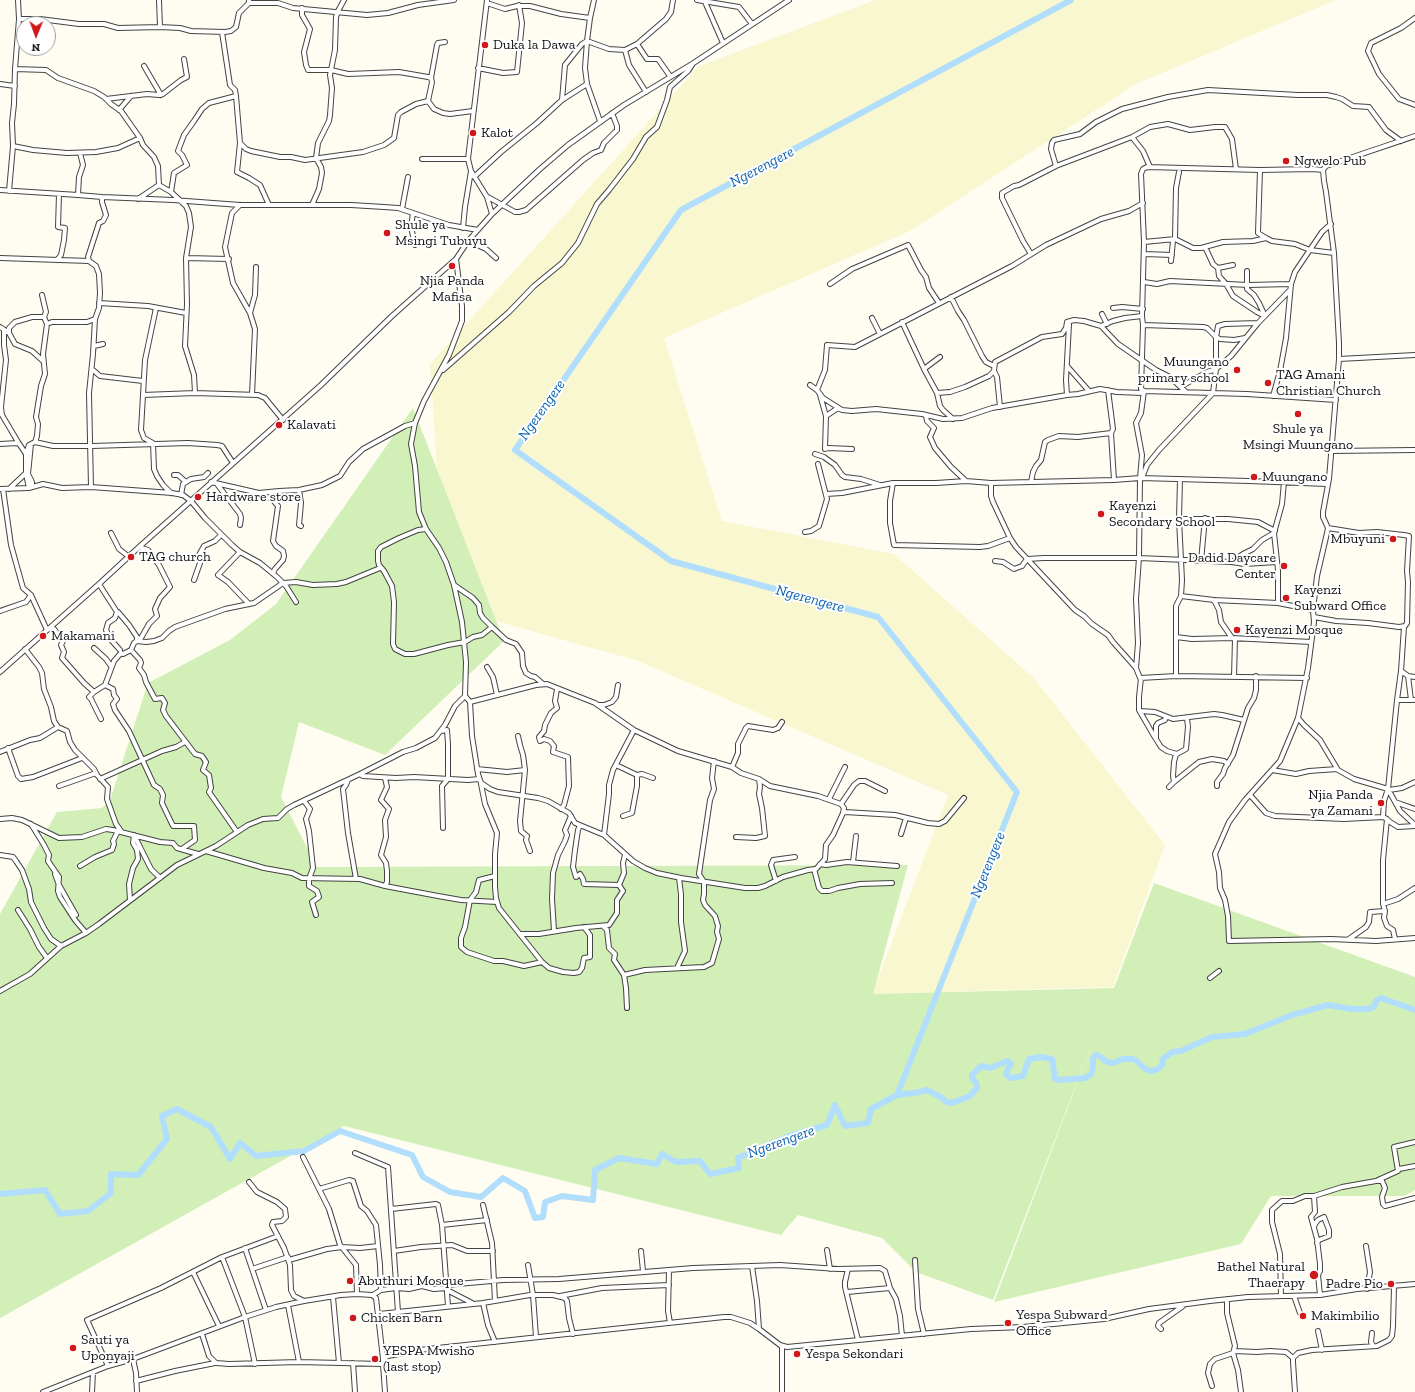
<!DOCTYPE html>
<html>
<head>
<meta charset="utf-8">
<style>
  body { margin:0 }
  #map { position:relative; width:1415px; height:1392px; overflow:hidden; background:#fffdf2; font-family:"Zilla Slab",serif }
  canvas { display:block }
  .north { position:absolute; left:16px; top:16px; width:40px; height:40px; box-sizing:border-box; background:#fff; border:1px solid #9f9f9f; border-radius:50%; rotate:181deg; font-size:11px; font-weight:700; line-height:16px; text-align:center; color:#101010 }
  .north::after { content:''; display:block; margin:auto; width:14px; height:18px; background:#d0171a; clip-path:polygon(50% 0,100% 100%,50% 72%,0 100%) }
</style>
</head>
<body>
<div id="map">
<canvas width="1415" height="1392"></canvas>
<div class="north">N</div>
</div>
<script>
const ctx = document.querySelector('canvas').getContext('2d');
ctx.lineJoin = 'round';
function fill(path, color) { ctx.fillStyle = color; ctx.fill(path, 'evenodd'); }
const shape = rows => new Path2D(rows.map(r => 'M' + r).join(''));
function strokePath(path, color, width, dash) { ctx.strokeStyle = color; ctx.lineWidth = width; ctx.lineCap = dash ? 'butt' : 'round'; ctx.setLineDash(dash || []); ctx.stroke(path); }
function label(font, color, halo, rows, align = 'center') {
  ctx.font = font + ' "Zilla Slab",serif'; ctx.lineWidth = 4; ctx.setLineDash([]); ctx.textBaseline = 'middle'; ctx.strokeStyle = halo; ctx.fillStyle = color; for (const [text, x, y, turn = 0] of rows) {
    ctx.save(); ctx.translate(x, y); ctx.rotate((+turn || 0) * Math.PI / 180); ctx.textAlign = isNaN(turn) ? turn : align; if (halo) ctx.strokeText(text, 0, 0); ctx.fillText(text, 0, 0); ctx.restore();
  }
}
const farmland = shape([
  [875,0,1336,0,1136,84,910,231,664,338,722,521,894,554,1034,678,1165,845,1113,987,872,994,948,795,638,661,446,607,430,364,699,66]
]);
const green = shape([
  [413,408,504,641,385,755,299,722,281,797,317,867,908,865,873,994,1114,988,1154,883,1415,977,1415,1190,1405,1196,1271,1196,1241,1244,994,1302,1100,1023,993,1300,916,1272,882,1238,798,1215,781,1235,344,1126,0,1318,0,914,57,812,102,808,110,800,148,683,230,640,276,604]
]);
const river = shape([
  [897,1095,920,1092,927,1090,941,1097,946,1102,952,1103,970,1096,977,1088,977,1084,972,1078,972,1075,981,1066,990,1068,1007,1061,1011,1064,1008,1069,1006,1074,1010,1078,1023,1076,1029,1059,1041,1057,1052,1059,1055,1079,1060,1080,1085,1078,1091,1074,1093,1067,1093,1058,1096,1055,1098,1055,1107,1062,1113,1063,1123,1059,1133,1059,1138,1062,1145,1069,1151,1071,1158,1069,1162,1065,1163,1059,1172,1052,1181,1051,1212,1037,1245,1034,1292,1015,1328,1005,1351,1009,1367,1009,1374,1007,1376,1001,1381,998,1415,1010],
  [0,1194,45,1190,60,1214,88,1211,111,1193,111,1174,138,1175,167,1139,162,1116,177,1109,211,1127,230,1159,240,1143,256,1156,304,1151,340,1131,412,1155,423,1177,450,1192,481,1197,503,1178,525,1191,535,1218,543,1217,545,1202,562,1196,593,1200,595,1170,619,1158,657,1164,662,1154,676,1162,700,1161,710,1174,739,1168,738,1158,789,1136,827,1125,835,1105,845,1126,868,1123,871,1109,897,1095,1017,792,878,617,671,561,515,450,681,210,1071,0]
]);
const minor = shape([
  [159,0,160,27],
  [487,0,468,159,471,171,487,197,492,214],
  [594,0,590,18,587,41,585,68,587,84,600,121],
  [697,0,739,7,752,24],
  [705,2,723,43],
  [249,3,278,3,293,8,367,15,388,13,418,5,454,0],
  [487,3,505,9,517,6,530,6,561,14,590,18],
  [302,8,302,15,310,29,304,52,306,65,308,70,331,70,348,74,399,72,428,77,431,78,432,82,428,101,434,109,443,113,450,114,473,111],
  [1415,18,1401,28,1371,43,1368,51,1379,74,1399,99,1415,105],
  [19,19,40,19,79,24,104,24,118,28,160,27,180,28,191,31,225,32,231,31,236,27,239,13,249,3,249,0],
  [222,32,230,85,235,90,236,96,240,143,237,172,249,178,260,185,269,205],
  [637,44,647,59,658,59,670,76],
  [625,50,629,65,646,92],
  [144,66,161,95],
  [478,68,503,73,517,72,522,23,519,5],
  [15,69,46,70,58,78,94,91,104,97,111,104,121,111,140,138,143,145,154,157,158,166,159,185,171,192,186,206,189,213,191,227,186,258,187,304,185,346,194,375,195,393],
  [431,78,437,45,438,43,445,42],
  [0,84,15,86],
  [106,99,147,94,159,95,163,94,181,80,187,77,184,59],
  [562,100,587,84],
  [119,110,131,96],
  [1415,136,1338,162,1326,166,1323,170,1324,181,1326,192,1334,253,1339,343,1339,359,1329,479,1323,512,1323,517,1328,528,1327,533,1317,576,1313,610,1314,622,1308,668,1298,718,1304,725,1320,740,1338,770,1354,779,1388,789,1400,811,1415,825],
  [1132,137,1143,151,1150,167],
  [240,143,246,149,251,151,280,157,291,157,305,160,363,152,384,145,394,138,398,115,401,112,416,104,428,101],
  [13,146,33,150,67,153,96,152,118,148,140,138],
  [422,159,468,159],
  [1056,166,1051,149,1052,143,1054,140,1080,134,1096,122,1122,109,1168,97,1208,90,1298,95,1327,95,1336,97,1342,99,1353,106,1369,107,1386,130,1401,141],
  [1260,170,1258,233,1266,238],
  [474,177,501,152,537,123,562,100,565,65,582,44,587,41,609,49,625,50,637,44,666,19,671,12,673,0],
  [0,190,78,195,102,197,173,200,240,205,351,205,384,207,398,208,449,225,478,230],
  [9,191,13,146,12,123,14,104,15,69,19,19,18,0],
  [171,192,174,173,187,165,182,155,178,151,184,135,194,121,202,109,209,103,236,96],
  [78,195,79,177,83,165,80,153],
  [488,197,515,212,519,212,526,210,583,160,593,153,601,150,604,143,617,130,617,126,612,113],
  [138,199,159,185],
  [240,205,232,213,225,247,233,283,250,313,255,329,252,395],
  [312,205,319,189,322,173,321,167,316,158,318,143,329,121,330,115,332,88,330,75,335,50,336,17,338,11,344,0],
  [402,209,408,177],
  [413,213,411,227,415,245],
  [463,228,465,207,471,171],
  [1175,239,1176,188,1179,172],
  [468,241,486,249,496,258],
  [1144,242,1175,239,1193,248,1201,248,1223,242,1253,241,1266,238,1272,241,1295,244,1310,250,1334,253],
  [1205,247,1213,264,1218,268,1219,276,1226,284,1233,296,1257,312,1265,316],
  [1031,254,1023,241,1002,198,1002,193,1014,186,1019,185,1056,166,1132,137,1150,127,1168,124,1190,130,1215,127,1225,127,1232,139,1236,169],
  [1144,254,1172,255],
  [0,258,89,261],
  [186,258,229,259],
  [57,260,61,255,64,240,65,228,58,227,59,194],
  [1171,261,1173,241],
  [1218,268,1233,265],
  [1247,271,1247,289,1254,295,1259,303,1265,316],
  [1144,282,1157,284,1170,281,1248,285,1291,284],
  [830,284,852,269,908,245,921,270,926,277,929,288,939,303],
  [42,295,46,312,44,317,47,324],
  [951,297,958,311,964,320,982,356,986,362,994,366],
  [99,303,148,306,186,313],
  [156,308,145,360,141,430,144,438,153,443,154,469,157,476,163,485,171,493],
  [1113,308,1122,307,1143,309],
  [250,313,255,295,256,267],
  [1102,314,1107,324],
  [872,318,880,334],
  [902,322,924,369,937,393,940,406,943,410,953,419],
  [1143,325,1203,327,1207,328,1216,337,1220,339,1234,340,1245,338],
  [1101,326,1113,321,1125,318,1142,316],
  [0,327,9,333,15,344,32,351,43,361],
  [4,330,4,345,6,360,1,407,2,415,18,442,26,454],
  [9,333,9,328,15,322,32,317,44,317],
  [94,346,103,344],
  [1339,359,1415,355],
  [1067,366,1089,391],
  [924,369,940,357],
  [93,370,100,376,143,381],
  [443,370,509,312,534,286,562,263,578,243,597,204,609,190,633,159,646,137,657,127,667,100,670,87,688,71,692,65],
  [994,371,997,377,1000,407],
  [810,385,817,390,823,398,842,410,852,411,876,409,922,414,943,419,962,418,992,408,1067,395,1078,394,1100,389,1117,392,1143,393],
  [1182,386,1207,372,1216,369,1231,356,1258,323,1290,290],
  [817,390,825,370,827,345,855,347,1012,266,1046,245,1101,219,1129,211,1143,203],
  [1108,390,1113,429,1111,433,1114,480],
  [1144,391,1247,394,1336,400],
  [937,393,950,392,965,387,989,376,994,371,995,362,1042,337,1062,334,1066,328,1067,322,1074,320,1084,321,1101,326,1118,344,1156,370,1170,377,1186,392],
  [143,395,195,393,258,395,265,398,283,420],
  [820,395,826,416],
  [1067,395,1066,380,1069,324],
  [1273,396,1280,371,1286,338,1291,284,1295,272,1322,232,1331,224],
  [838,408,826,416,825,449,828,448,852,449],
  [926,416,927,421,934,428,930,437,935,448,951,467,966,481],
  [35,442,53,446,90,446],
  [0,444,18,443],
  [31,444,28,474,32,482,32,487],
  [92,446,188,443,217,445,222,446,233,463],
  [1331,451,1415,450],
  [815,454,824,457,835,465,842,475,845,477,861,479,880,485],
  [174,475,178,475,186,482],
  [1142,478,1147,465,1159,450,1213,393,1216,369,1216,337,1218,326,1225,324,1258,323],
  [211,482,259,493,279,491,299,490,322,485,340,476,349,462,363,449,405,426,415,423],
  [1031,482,1033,472,1036,466,1041,460,1045,442,1048,440,1059,436,1078,437,1111,433],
  [893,483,890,501,890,523,894,545,980,547,988,546,1010,538],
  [991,483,991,496,993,502,1010,538,1016,547,1075,610,1084,616,1092,624,1108,635,1113,642,1129,660,1136,668,1140,678,1176,676,1307,678],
  [217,484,240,514,241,518,240,525],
  [91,487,89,393,93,354,95,319,99,308,100,293,99,274,96,266,89,261,88,257,99,223,103,221,106,215,102,202,102,197],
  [29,488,26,474,26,454,29,445,35,442,37,436,38,424,36,417,41,386,45,374,43,354,47,324,52,322,87,322,95,319],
  [0,489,29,488,43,484,62,488,91,487,172,493,183,495,191,501,205,518,232,545,240,552,260,563,277,577,286,586,296,602],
  [3,489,11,545,23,588,31,595,47,630],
  [9,489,26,473],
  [299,490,301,503,299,525,301,526],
  [260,494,272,499,278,506,273,541,276,546,283,551,284,556,283,560,275,569,273,573],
  [826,494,842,493,893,483,936,483,966,481,991,483,1114,480,1140,478,1249,481,1327,484],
  [181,495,183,484,191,479,204,477,208,473],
  [1179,519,1228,519,1258,522,1275,531],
  [426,529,418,530,399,538,381,547,378,551,378,561,379,565,384,571,392,586,394,602,393,644,395,649,405,654,414,654,448,645,465,642,473,637,482,635,492,627],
  [805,532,811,531,819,526,827,499,818,464],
  [111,533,119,549,128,556],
  [240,552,218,575,228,582,249,604],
  [995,561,1003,562,1014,569,1022,566,1027,559,1044,558,1139,558,1232,562,1244,564,1277,562],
  [1201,561,1205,518],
  [1232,562,1243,554,1253,549,1262,540,1274,533],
  [194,580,200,563,199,555,204,546,215,541,221,535],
  [99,584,117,612,115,618,108,623,106,630,112,641,120,650],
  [454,585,473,598,479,605,480,613,483,618,492,627,506,640,516,644,522,653,523,666,526,673,531,676,535,677,543,684],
  [1181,596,1214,600,1278,603,1313,610],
  [1214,600,1219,610,1221,622,1232,638],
  [1278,603,1278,570,1274,533,1282,504,1284,482],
  [0,611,26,602,31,595],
  [118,612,129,625,137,637,137,641],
  [1314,617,1336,621,1368,623,1399,627,1405,626,1407,623,1408,582,1407,571,1409,536,1404,535,1377,532,1359,533,1328,528],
  [54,629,63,641,61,645,64,652,62,658,84,683,94,692],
  [1176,637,1192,639,1232,638,1311,642],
  [138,640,141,638,149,624,157,616,155,609,160,598,170,587,159,565,148,550,139,547],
  [94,648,106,659,111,666],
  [25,649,39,667,42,673,44,689,51,707,54,721,58,727,67,731,70,742,75,750,94,769,97,775,108,787,107,799,116,824,121,831],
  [131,650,140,660,141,663,139,668,144,675,146,682,155,699,162,698,165,703,163,710,166,716,195,754,202,756,206,762,203,770,209,775,211,788,209,792,237,832],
  [487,667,493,677,497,695],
  [1136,668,1138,643,1136,599,1139,558,1140,478,1142,455,1136,423,1141,413,1144,391,1141,389,1143,325,1142,316,1144,242,1141,174,1143,169,1147,167,1260,170,1313,169,1323,170],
  [1401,671,1408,676,1411,700],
  [0,672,99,584,139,547,321,385,392,316,456,259,468,241,492,214,540,169,568,145,624,105,692,64,789,0],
  [1176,676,1176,606,1181,596,1182,580,1179,519,1180,479],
  [1408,676,1415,677],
  [1234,677,1235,638],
  [1141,678,1139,697,1139,710,1154,736,1161,747,1167,751,1177,754,1186,749,1188,727,1187,718],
  [557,689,555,701,557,708,551,713,545,725,544,731,539,737,540,741,544,739,550,741,554,746,553,752,568,757,569,786,564,805,561,809],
  [465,696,470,702,472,736,478,774,481,783,490,789,498,792,538,798,548,801,569,813,575,823,604,835,633,861,645,868,657,873,681,878,745,888,758,888,765,886,783,877,808,870,816,869,825,859,826,845,833,835,843,813,844,808,841,804,818,796,770,786,759,779,741,773,732,767,678,751,634,730,595,703,547,684,536,685,470,702],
  [1397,700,1415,700],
  [599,705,604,705,612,702,616,697,618,685],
  [1140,711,1155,712,1173,719,1214,714,1222,715,1244,720],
  [1298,718,1280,761,1245,800,1229,822,1215,854,1219,872,1220,888,1225,900,1228,916,1229,941,1331,939,1376,941,1415,938],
  [101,719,91,699,89,697,94,692,105,685],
  [441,731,447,730,448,744,448,779,442,786,443,828],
  [518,736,520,745,523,755,525,770,520,821,521,831,527,836,526,840,530,851],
  [1156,738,1156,726,1158,723,1165,720,1166,717],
  [8,748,18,776,21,779,33,777,82,758],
  [0,752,30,740,40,738,58,727],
  [616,765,637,775,642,774,653,778],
  [732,767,738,753,738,744,746,728,748,726,773,730,778,728,782,722],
  [477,769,507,772,525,770],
  [1272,770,1296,774,1309,771,1337,769],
  [360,774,363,776,396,778,414,777,468,780,479,779],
  [100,779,162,751,176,747,185,742],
  [348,780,346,785,343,789,348,833,356,879],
  [1174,782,1173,776,1174,762,1176,754],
  [481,784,485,804,497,833,495,854,495,887,496,898,499,908,542,962,549,968,563,972,574,973,579,972,582,968,584,958,590,957,590,935,584,927],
  [59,786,96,773],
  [1217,786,1217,782,1223,774,1225,768,1233,755,1248,708,1254,698,1256,690,1256,676],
  [1169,787,1174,782,1199,762,1212,759,1224,761,1228,764],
  [1389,790,1402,788,1415,782],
  [1250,795,1266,813,1275,816,1344,819,1383,817],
  [829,799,845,767],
  [304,801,310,809,306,819,309,831,313,868,309,879,309,886,317,891,319,897,312,902,316,915],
  [1395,802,1415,809],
  [841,804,854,785,859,781,865,781,885,791],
  [843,813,845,812,895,815,928,823,939,824,945,821,964,798],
  [623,816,632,813,637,786,637,775],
  [0,819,12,818,22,820,59,838,82,837,106,829,113,830,160,842,173,843,177,848,198,854],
  [1387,819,1390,822,1398,827,1415,826],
  [31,824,44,845,49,855,48,861,59,877,58,891,60,897,75,920,86,933],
  [580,825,578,830,575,850,573,867,576,877,580,874,583,879,584,884,619,885],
  [901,834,906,818],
  [134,835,151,869,160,878],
  [604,835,609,794,609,785,613,770,634,730],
  [736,837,756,838,765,836,762,808,759,794,760,787,759,779],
  [182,849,195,840,194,826,173,826,162,803,163,795,160,789,154,785,129,731,115,710,113,704,117,699,114,695,113,689,105,685,114,661,121,653,123,654,131,650,134,643,137,641,146,642,154,641,162,638,169,631,175,627,225,609,254,603,283,583,296,582,313,585,337,584,346,582,380,568],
  [206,851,264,868,292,873,302,878,360,879,385,886,438,896,461,900,497,902],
  [0,855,13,857,16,861,22,870,29,889,31,902,44,928,51,939,61,946],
  [853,862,856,836],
  [820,864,826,865,847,862,897,866],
  [80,866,95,857,112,850,114,844,113,841,118,831],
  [814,869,819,888,822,891,829,891,838,888,860,884,892,883],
  [55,874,59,885,76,915],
  [495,876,479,880,476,892,470,900,465,927,461,938,461,947,467,952,494,961,503,961,524,966,542,962],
  [776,881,771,865,773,860,795,857],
  [385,886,387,882,387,871,386,863,381,855,386,837,385,820,389,809,381,800,387,787,385,778],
  [130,900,129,884,133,868,138,859,137,850,133,843,134,835],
  [1383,904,1398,899,1415,888],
  [18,910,30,929,39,947,47,958],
  [603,926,607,930,609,948,615,954,614,960,624,975,626,988,627,1008],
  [554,931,552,899,553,873,558,855,565,841,567,835,565,830,571,816],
  [521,934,539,934,576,928,609,925,617,913,617,900,623,891,619,885,624,873,623,863,625,855],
  [1349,939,1366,927,1369,922,1370,912,1385,911],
  [1395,939,1393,930,1387,926,1384,918,1385,911,1383,904,1383,860,1387,819,1383,817,1384,801,1388,789,1397,700,1401,671,1404,627],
  [677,968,685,951,681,922,681,894,679,878],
  [624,975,645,970,704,967,712,963,719,939,717,932,718,926,715,916,705,905,703,900,704,894,704,882,699,874,710,800,714,789,712,778,714,761],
  [1210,978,1219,971],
  [0,991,30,974,61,946,86,933,99,924,177,865,216,846,248,825,263,819,278,818,287,809,294,805,360,774,403,752,416,748,435,738,445,725,455,706,465,696,466,662,462,622,454,585,446,562,439,548,426,529,419,512,415,466,411,444,415,423,424,401,449,355,462,321,462,306,456,259],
  [355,1153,388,1167,398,1312],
  [303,1157,329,1209,340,1245,356,1265,357,1294],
  [1399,1169,1415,1166],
  [1378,1180,1398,1171,1394,1147,1415,1142],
  [249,1182,257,1192,277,1202,285,1209,286,1217,282,1221,273,1222,272,1225,284,1248,290,1265,291,1290,294,1296,304,1301],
  [319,1189,349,1180,353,1181,361,1206,367,1211,376,1225,380,1265,381,1290],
  [483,1205,492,1243,495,1301],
  [391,1209,436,1204,438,1205,442,1225,448,1306],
  [442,1225,487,1220],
  [1314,1227,1315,1224,1318,1220,1324,1217,1329,1230,1329,1236,1319,1240,1317,1243],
  [1366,1246,1370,1272,1367,1289],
  [245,1248,266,1310],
  [827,1250,830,1269],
  [394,1251,421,1247,452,1245,467,1251,493,1251],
  [641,1251,643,1271],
  [222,1257,245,1317,255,1364],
  [289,1260,327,1249,342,1247,360,1248,378,1246],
  [915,1260,918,1309,924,1334],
  [528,1265,533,1295,536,1337],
  [752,1266,757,1301,759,1329],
  [252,1269,288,1257],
  [848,1269,845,1282,845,1287,858,1340],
  [669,1270,668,1311,670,1323],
  [193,1272,219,1326],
  [446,1285,503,1280,559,1279,693,1268,780,1265,838,1269,880,1268,885,1271,890,1288,896,1299,900,1316,902,1336],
  [447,1290,472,1303],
  [847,1292,890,1288],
  [373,1295,381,1290,396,1288,409,1289,422,1286,434,1289,447,1288],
  [1320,1295,1318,1275,1320,1271,1320,1264,1317,1239,1311,1217,1315,1212,1314,1196,1342,1187,1376,1181,1382,1181,1385,1188,1382,1197,1383,1204,1385,1206,1415,1198],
  [560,1296,602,1288,669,1285],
  [1281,1296,1280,1254,1272,1222,1272,1210,1282,1201,1293,1201,1305,1196,1315,1196],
  [1294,1296,1300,1313,1304,1317],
  [333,1297,339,1363],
  [1227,1299,1227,1313,1235,1346,1233,1353,1238,1370,1241,1392],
  [483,1303,488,1325,495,1342],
  [288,1305,299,1362],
  [379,1314,483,1303,530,1295,553,1295,565,1298,567,1301,569,1318,573,1334],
  [1161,1329,1158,1326,1159,1323,1183,1306],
  [1318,1331,1322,1350],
  [1372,1333,1371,1342,1373,1346],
  [202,1334,209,1356,216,1363,229,1364,299,1362,383,1364],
  [782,1346,782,1392],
  [1234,1351,1257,1352,1270,1351,1286,1352,1293,1358],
  [133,1359,136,1373,137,1392],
  [353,1363,355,1392],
  [108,1366,87,1320,161,1288,222,1257,278,1236],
  [136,1381,175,1371,215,1363],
  [1212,1386,1208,1373,1210,1364,1215,1359,1233,1353],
  [43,1392,108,1366,133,1359,245,1317,276,1307,304,1301,341,1295,357,1294,372,1295,376,1298,383,1359],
  [92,1392,93,1372],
  [385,1392,383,1364,383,1359,388,1356,419,1350,724,1317,731,1317,750,1323,759,1329,780,1345,787,1347,971,1329,1023,1327,1104,1319,1149,1309,1210,1301,1248,1297,1320,1295,1357,1289,1415,1284],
  [1295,1392,1293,1362,1293,1358,1298,1353,1312,1350,1377,1346,1389,1340,1392,1336,1393,1326,1394,1287]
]);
const markers = [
  [485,45,4,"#d0171a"],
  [473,133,4,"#d0171a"],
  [1286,161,4,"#d0171a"],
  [387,233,4,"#d0171a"],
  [452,266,4,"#d0171a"],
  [1237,370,4,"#d0171a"],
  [1268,383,4,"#d0171a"],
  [1298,414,4,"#d0171a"],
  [279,425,4,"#d0171a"],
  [1254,477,4,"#d0171a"],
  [198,497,4,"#d0171a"],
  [1101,514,4,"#d0171a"],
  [1393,539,4,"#d0171a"],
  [131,557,4,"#d0171a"],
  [1284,566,4,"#d0171a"],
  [1286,598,4,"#d0171a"],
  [1237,630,4,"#d0171a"],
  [43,636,4,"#d0171a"],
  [1381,803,4,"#d0171a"],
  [1314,1275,5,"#d0171a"],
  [350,1281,4,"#d0171a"],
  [1391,1284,4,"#d0171a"],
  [1303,1316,4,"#d0171a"],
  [353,1318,4,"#d0171a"],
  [1008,1323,4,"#d0171a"],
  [73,1348,4,"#d0171a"],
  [797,1354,4,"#d0171a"],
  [375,1359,4,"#d0171a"]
];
const poiNames = [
  ["Duka la Dawa",493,45],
  ["Kalot",481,133],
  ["Ngwelo Pub",1294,161],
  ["Shule ya",395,225],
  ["Msingi Tubuyu",395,241],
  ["Njia Panda",452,281,"center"],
  ["Mafisa",452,297,"center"],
  ["Muungano",1229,362,"right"],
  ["primary school",1229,378,"right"],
  ["TAG Amani",1276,375],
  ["Christian Church",1276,391],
  ["Kalavati",287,425],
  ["Shule ya",1298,429,"center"],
  ["Msingi Muungano",1298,445,"center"],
  ["Muungano",1262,477],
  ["Hardware store",206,497],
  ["Kayenzi",1109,506],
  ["Secondary School",1109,522],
  ["Mbuyuni",1385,539,"right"],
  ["TAG church",139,557],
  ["Dadid Daycare",1276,558,"right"],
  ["Center",1276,574,"right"],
  ["Kayenzi",1294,590],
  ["Subward Office",1294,606],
  ["Kayenzi Mosque",1245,630],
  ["Makamani",51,636],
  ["Njia Panda",1373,795,"right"],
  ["ya Zamani",1373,811,"right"],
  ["Bathel Natural",1305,1267,"right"],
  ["Thaerapy",1305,1283,"right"],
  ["Abuthuri Mosque",358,1281],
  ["Padre Pio",1383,1284,"right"],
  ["Yespa Subward",1016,1315],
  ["Office",1016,1331],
  ["Makimbilio",1311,1316],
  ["Chicken Barn",361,1318],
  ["Sauti ya",81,1340],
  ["Uponyaji",81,1356],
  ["YESPA Mwisho",383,1351],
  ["(last stop)",383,1367],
  ["Yespa Sekondari",805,1354]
];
const waterNames = [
  ["Ngerengere",762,167,-28],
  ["Ngerengere",542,410,-55],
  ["Ngerengere",810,599,15],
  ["Ngerengere",988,865,-68],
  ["Ngerengere",781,1142,-20]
];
fill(farmland, '#f9f7cf');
fill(green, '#d2efb7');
strokePath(river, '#b1defd', 6);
strokePath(minor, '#434343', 6);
strokePath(minor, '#fff', 4);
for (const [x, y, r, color] of markers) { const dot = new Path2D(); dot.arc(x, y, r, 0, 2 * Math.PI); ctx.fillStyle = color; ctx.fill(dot); strokePath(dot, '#fff', 1.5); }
label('14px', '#101010', '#fff', poiNames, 'left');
label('italic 15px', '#0a62b1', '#fff', waterNames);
</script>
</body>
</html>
